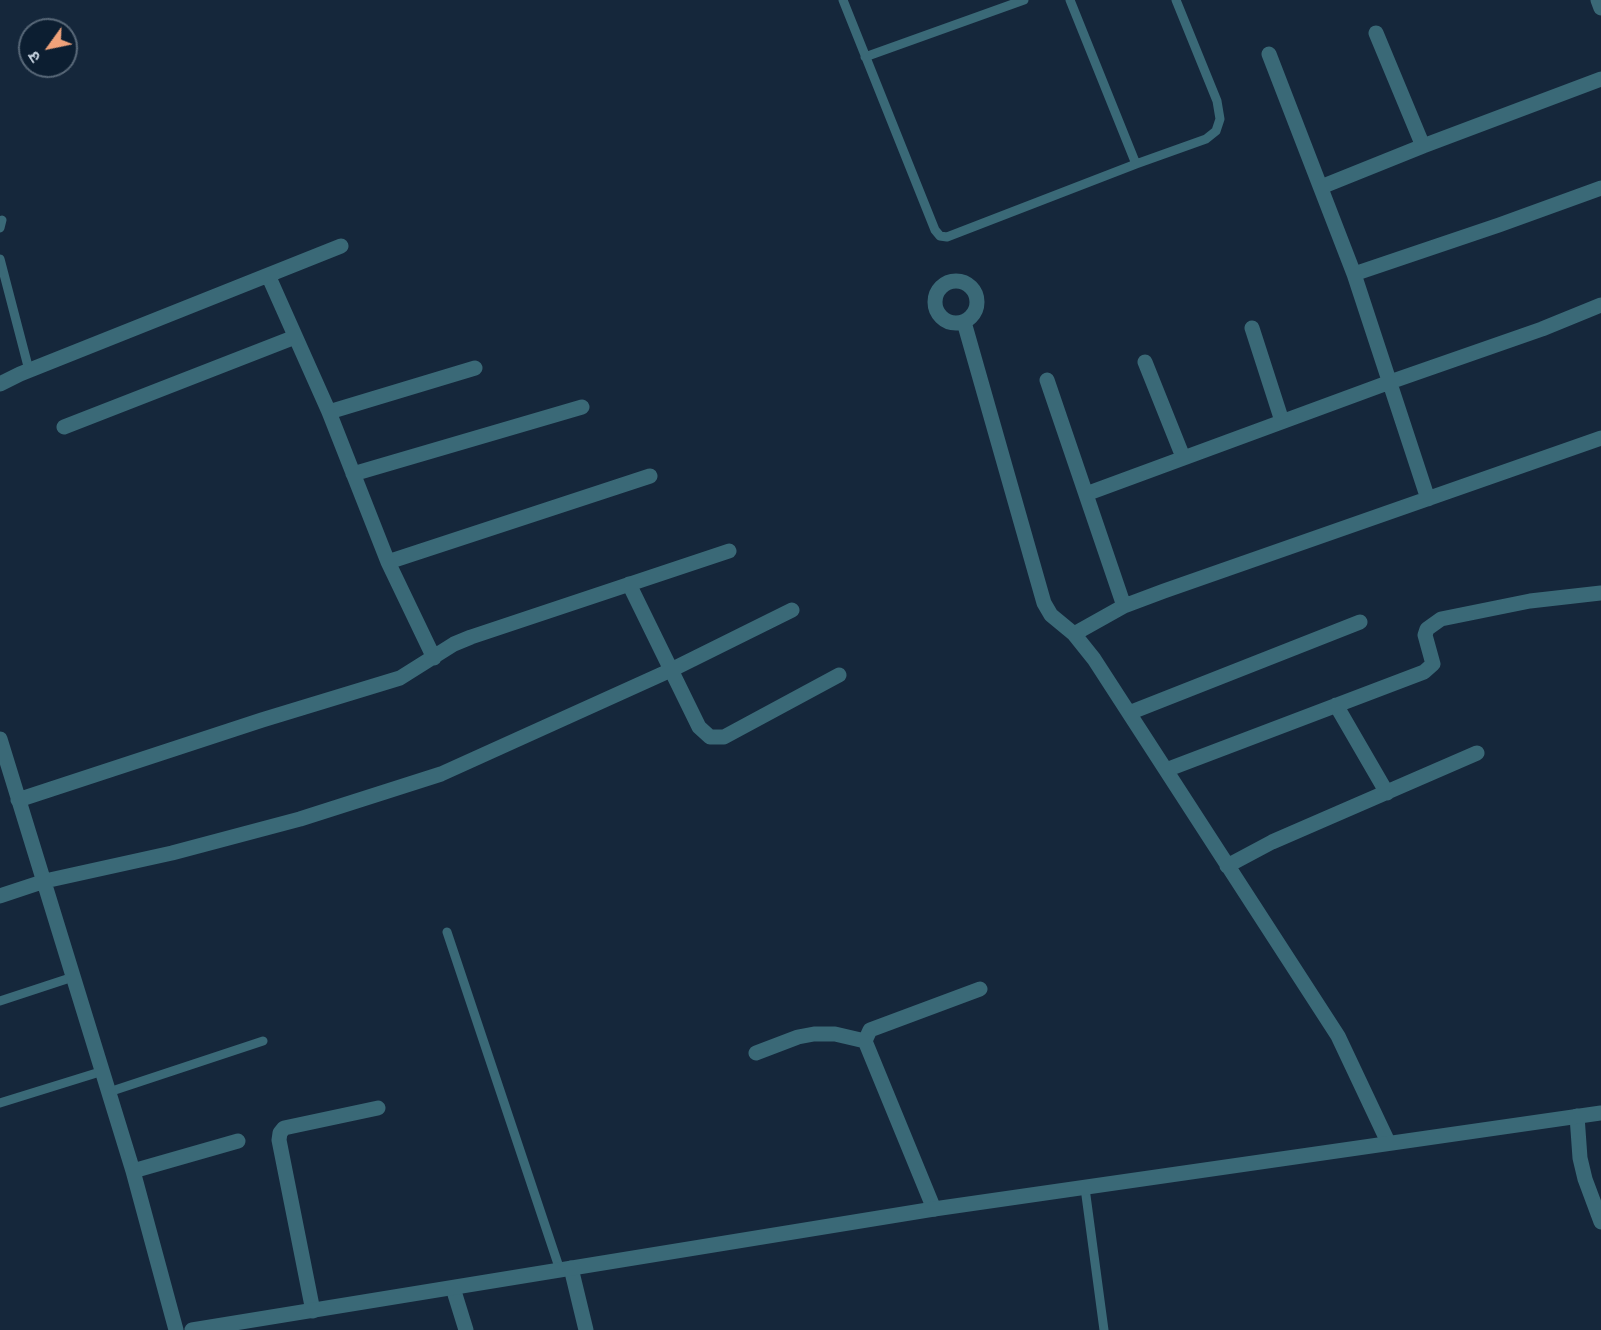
<!DOCTYPE html>
<html>
<head>
<meta charset="utf-8">
<style>
  body { margin:0 }
  #map { position:relative; width:1601px; height:1330px; overflow:hidden; background:#15273b; font-family:"Fira Sans Condensed","Noto Sans Devanagari",sans-serif }
  canvas { display:block }
  .north { position:absolute; left:18px; top:18px; width:60px; height:60px; box-sizing:border-box; background:#0c1e31; border:2px solid #586878; border-radius:50%; rotate:237deg; font-size:16px; font-weight:700; line-height:24px; text-align:center; color:#cad6e3 }
  .north::after { content:''; display:block; margin:auto; width:21px; height:27px; background:#f0a27a; clip-path:polygon(50% 0,100% 100%,50% 72%,0 100%) }
</style>
</head>
<body>
<div id="map">
<canvas width="1601" height="1330"></canvas>
<div class="north">उ</div>
</div>
<script>
const ctx = document.querySelector('canvas').getContext('2d');
ctx.lineJoin = 'round';
const shape = rows => new Path2D(rows.map(r => 'M' + r).join(''));
function strokePath(path, color, width, dash) { ctx.strokeStyle = color; ctx.lineWidth = width; ctx.lineCap = dash ? 'butt' : 'round'; ctx.setLineDash(dash || []); ctx.stroke(path); }
const service = shape([
  [843,0,935,230,940,236,947,237,1136,164,1206,139,1216,131,1220,119,1217,101,1176,0],
  [1070,0,1136,164],
  [865,57,1024,0],
  [0,228,2,220],
  [0,259,29,370],
  [447,932,560,1270],
  [0,1001,73,977],
  [109,1092,263,1041],
  [0,1103,103,1071],
  [1085,1188,1104,1330]
]);
const minor = shape([
  [1598,0,1601,8],
  [1376,33,1423,146],
  [1269,54,1354,274,1428,499],
  [1321,187,1423,146,1601,79],
  [1354,274,1499,225,1601,188],
  [268,275,329,412,388,562,434,658],
  '935 302a21 21 0 1 1 42 0a21 21 0 1 1-42 0Z',
  [964,322,1044,603,1051,615,1074,634,1094,659,1338,1036,1388,1142],
  [1252,328,1282,421],
  [1145,362,1183,457],
  [1047,380,1124,606],
  [0,384,20,374,341,246],
  [329,412,475,368],
  [64,427,295,337],
  [353,474,582,407],
  [1086,494,1390,382,1542,329,1601,305],
  [388,562,650,476],
  [629,584,699,727,710,737,724,737,839,675],
  [1074,634,1124,606,1164,591,1601,438],
  [1336,705,1387,793],
  [1129,713,1360,622],
  [0,739,133,1171,176,1330],
  [1166,770,1424,672,1433,664,1425,635,1427,629,1441,619,1530,601,1601,593],
  [18,800,262,720,400,678,454,644,471,637,729,551],
  [1227,866,1272,842,1477,753],
  [0,896,45,881,172,853,300,819,441,774,671,670,792,610],
  [756,1053,798,1037,814,1034,835,1034,865,1041],
  [1577,1116,1580,1158,1585,1179,1601,1222],
  [133,1171,238,1141],
  [934,1209,865,1041,870,1030,980,989],
  [571,1268,586,1330],
  [453,1288,466,1330],
  [313,1311,279,1140,280,1133,284,1128,378,1108]
]);
const tertiary = shape([
  [192,1330,934,1209,1601,1113]
]);
strokePath(service, '#3a6977', 9);
strokePath(minor, '#3a6977', 15);
strokePath(tertiary, '#3a6977', 15);
</script>
</body>
</html>
